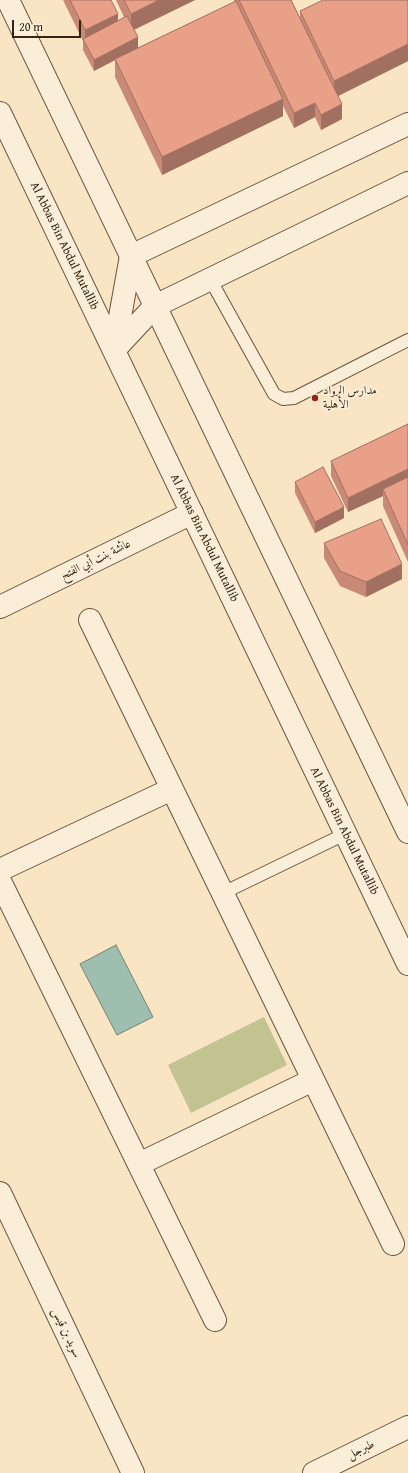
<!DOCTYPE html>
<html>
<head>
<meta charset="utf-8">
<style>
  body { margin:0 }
  #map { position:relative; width:408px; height:1473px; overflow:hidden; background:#f9e5c4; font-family:"Gentium Book Plus",serif }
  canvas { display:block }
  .scale { position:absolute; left:12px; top:20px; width:69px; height:18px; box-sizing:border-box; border:2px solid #352411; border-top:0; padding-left:5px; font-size:12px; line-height:14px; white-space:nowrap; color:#352411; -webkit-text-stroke:3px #fbeed9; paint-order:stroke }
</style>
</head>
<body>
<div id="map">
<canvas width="408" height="1473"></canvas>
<div class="scale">20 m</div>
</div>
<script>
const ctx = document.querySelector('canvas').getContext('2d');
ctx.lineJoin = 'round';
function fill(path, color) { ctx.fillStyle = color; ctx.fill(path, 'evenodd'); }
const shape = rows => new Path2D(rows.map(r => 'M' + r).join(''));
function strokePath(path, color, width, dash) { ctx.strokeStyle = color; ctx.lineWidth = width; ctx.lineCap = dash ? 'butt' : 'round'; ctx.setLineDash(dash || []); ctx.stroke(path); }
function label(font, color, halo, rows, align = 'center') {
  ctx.font = font + ' "Gentium Book Plus",Amiri,serif'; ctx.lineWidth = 3.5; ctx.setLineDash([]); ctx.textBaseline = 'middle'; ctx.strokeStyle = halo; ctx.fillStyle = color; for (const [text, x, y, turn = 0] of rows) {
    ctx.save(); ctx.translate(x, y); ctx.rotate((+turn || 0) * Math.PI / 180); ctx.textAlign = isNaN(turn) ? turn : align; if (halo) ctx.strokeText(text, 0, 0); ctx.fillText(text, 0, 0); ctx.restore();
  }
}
const green = shape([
  [264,1017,287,1065,191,1113,168,1065]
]);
const water = shape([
  [116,945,153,1017,117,1035,80,964,116,945]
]);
const service = shape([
  [210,279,274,394,283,399,294,398,408,340],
  [223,893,345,834]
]);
const minor = shape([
  [114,350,131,256,408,124],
  [114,350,155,306,408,183],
  [0,607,192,513],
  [90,620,393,1244],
  [0,870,172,789],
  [0,881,215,1320],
  [139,1164,313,1080],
  [0,1193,133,1473],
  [314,1473,408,1427]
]);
const tertiary = shape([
  [8,0,408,832],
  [0,113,408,964]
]);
const wall = shape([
  [63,0,111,0,118,21,124,17,116,0,195,0,134,30,138,48,94,71,83,50,83,41],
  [234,0,291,0,300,18,300,11,408,0,408,61,338,96,342,119,321,130,315,117,294,128,283,106,283,116,162,175,115,77,115,59,234,2],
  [408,424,408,562,383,506,383,496,348,512,331,476,331,461],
  [295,482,344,518,315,533,295,493],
  [324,543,402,579,366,597,340,586,324,558]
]);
const shadedWall = shape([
  [159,0,195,0,131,31,131,14],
  [118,14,118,28,85,42,85,30],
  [138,37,138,48,94,71,94,60],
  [408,44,408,61,334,98,334,81],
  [283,99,283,116,162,175,162,157],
  [315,103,315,117,294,128,294,113],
  [342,104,342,119,321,130,321,115],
  [408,469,408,484,383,489,383,496,348,512,348,498],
  [344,507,344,518,315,533,315,522],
  [402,564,402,579,366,597,366,582]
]);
const building = shape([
  [70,0,111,0,118,14,85,30,70,0],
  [124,0,159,0,131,14,124,0],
  [239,0,291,0,342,104,321,115,315,103,294,113,239,0],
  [323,0,408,0,408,44,334,81,300,11,323,0],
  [236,1,283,99,162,157,115,59,236,1],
  [127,16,138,37,94,60,83,39,127,16],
  [408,424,408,469,348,498,331,461,408,424],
  [323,467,344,507,315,522,295,482,323,467],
  [408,477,408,545,383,489,408,477],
  [381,519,402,564,366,582,340,571,324,543,381,519]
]);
const markers = [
  [315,398,4,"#8f2418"]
];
const streetNames = [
  ["Al Abbas Bin Abdul Mutallib",64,246,64],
  ["Al Abbas Bin Abdul Mutallib",204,538,64],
  ["عائشة بنت أبي الفتح",96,560,-26],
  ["Al Abbas Bin Abdul Mutallib",344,831,64],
  ["سويد بن قيس",66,1333,65],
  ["طبرجل",361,1450,-26]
];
const poiNames = [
  ["مدارس الرواد",323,391],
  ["الأهلية",323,405]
];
fill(green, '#c1c391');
fill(water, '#9ebfb0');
strokePath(water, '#748170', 1);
strokePath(service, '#66543e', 14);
strokePath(minor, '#66543e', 24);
strokePath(tertiary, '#66543e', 24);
strokePath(service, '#fbeed9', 12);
strokePath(minor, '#fbeed9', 22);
strokePath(tertiary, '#fbeed9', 22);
fill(wall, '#c88a76');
fill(shadedWall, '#a27060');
fill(building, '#e8a089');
strokePath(building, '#a27060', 1);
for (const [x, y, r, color] of markers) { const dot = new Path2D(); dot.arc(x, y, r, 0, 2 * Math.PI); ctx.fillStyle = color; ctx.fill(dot); strokePath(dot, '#fbeed9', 1.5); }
label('12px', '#352411', '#fbeed9', streetNames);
label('12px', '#352411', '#fbeed9', poiNames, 'left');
</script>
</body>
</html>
